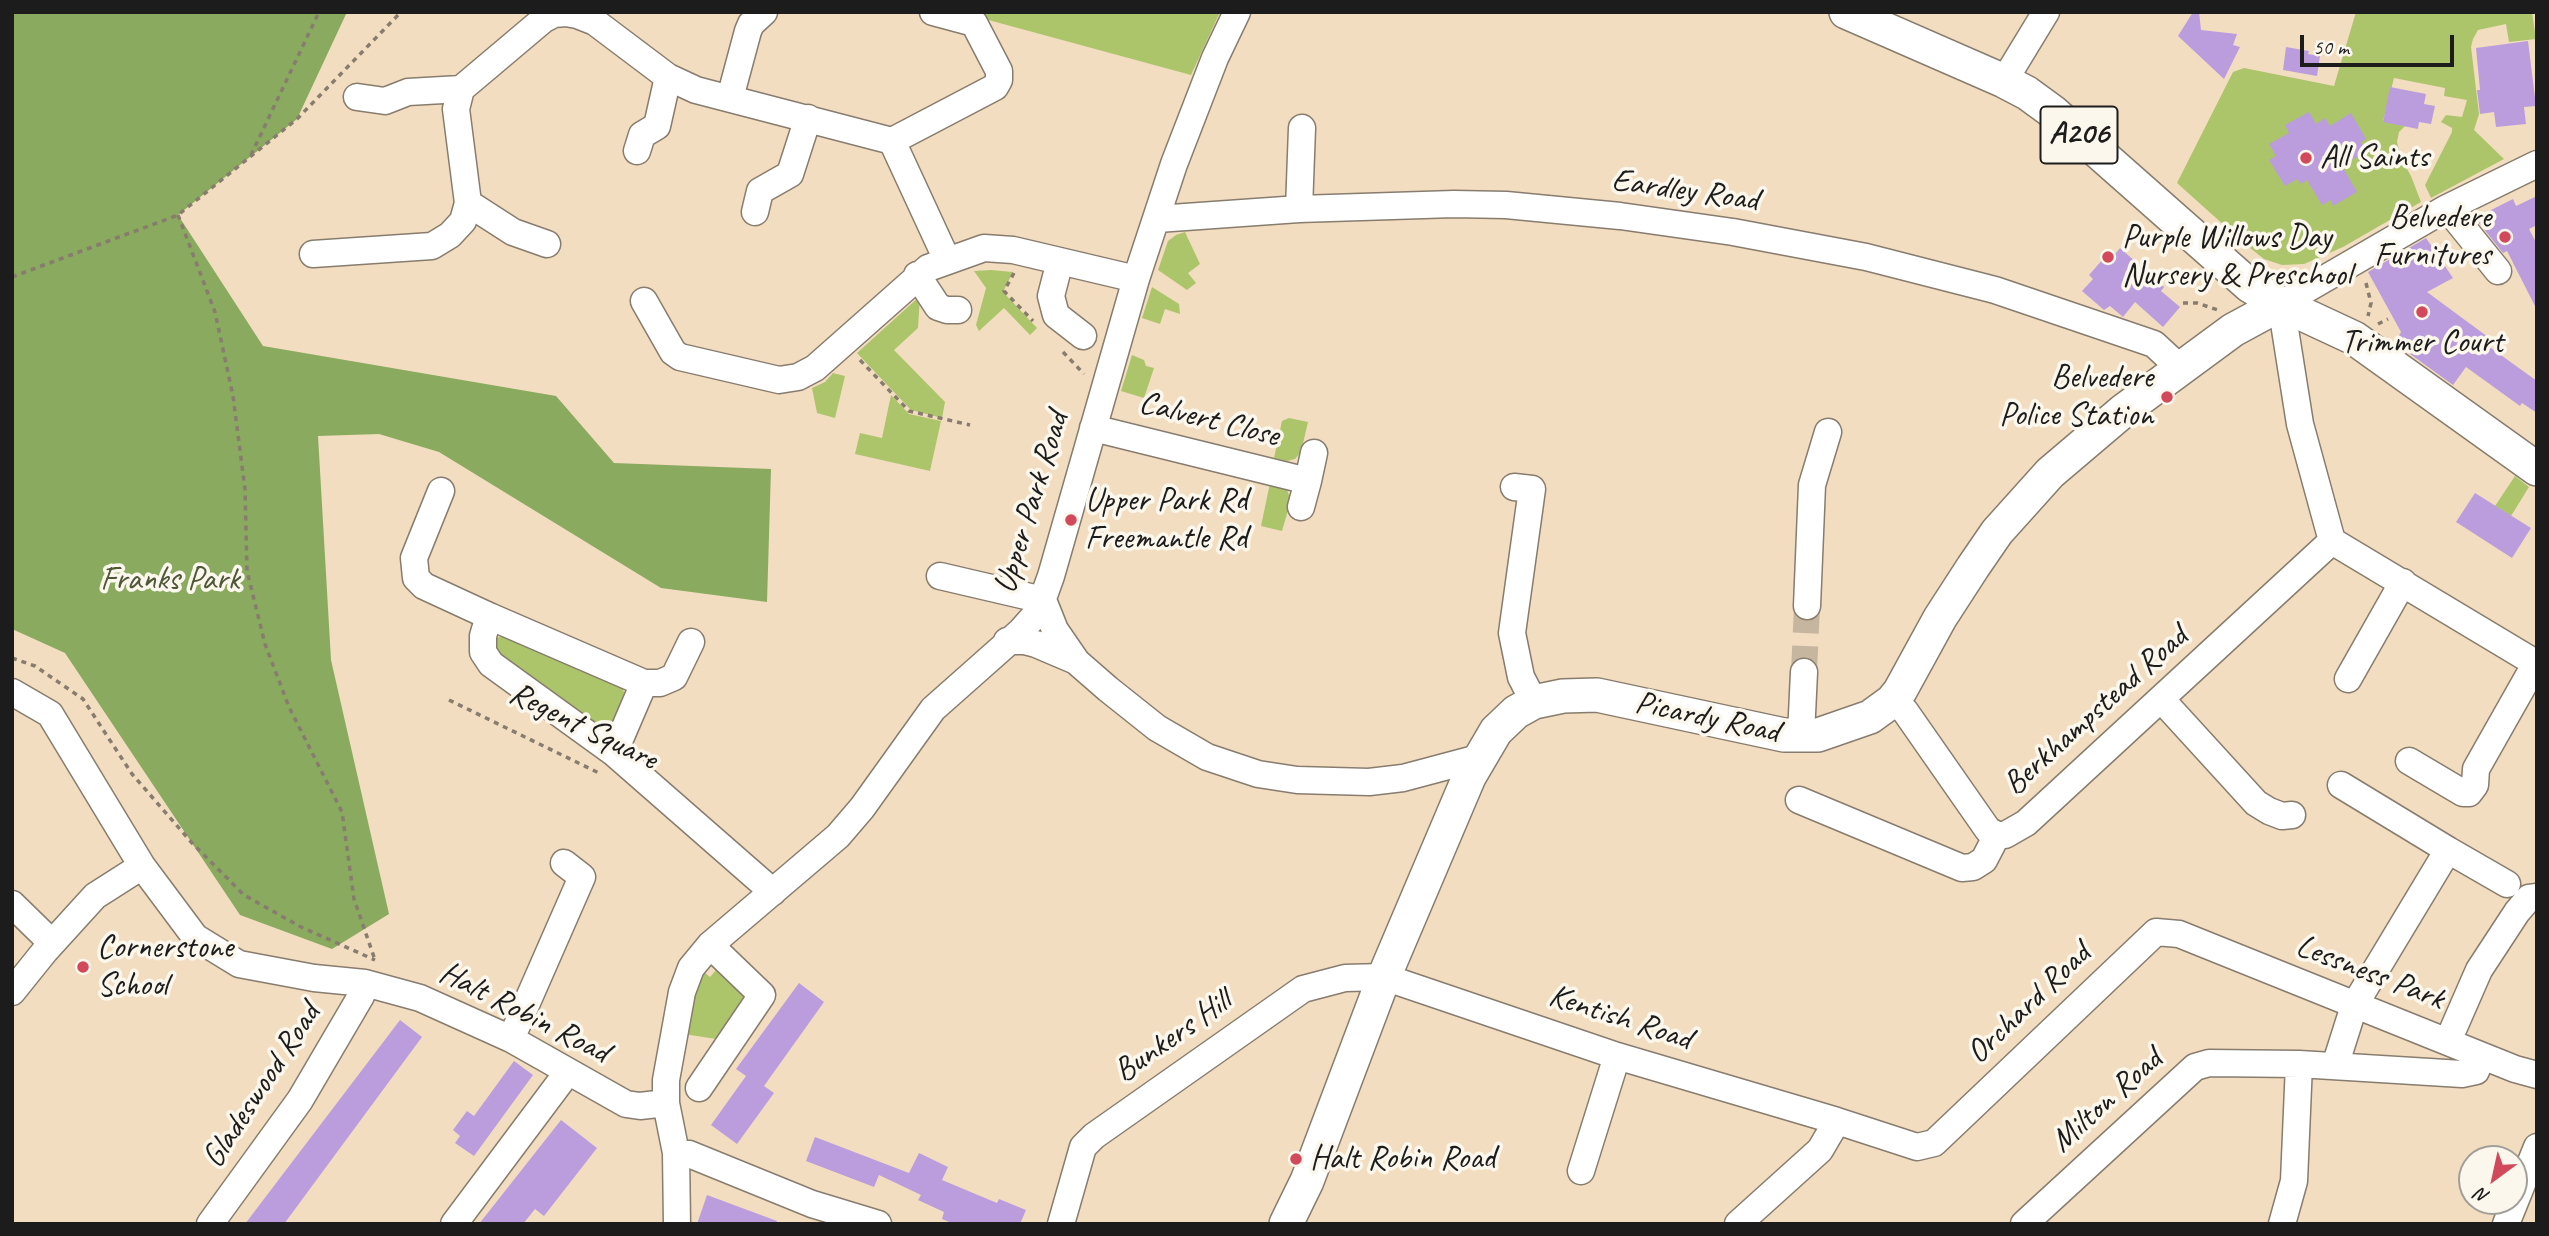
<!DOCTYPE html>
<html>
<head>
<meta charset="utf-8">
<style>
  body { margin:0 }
  #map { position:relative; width:2549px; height:1236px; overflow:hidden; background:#f2ddc0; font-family:Caveat,sans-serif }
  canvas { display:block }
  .frame { position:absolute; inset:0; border:14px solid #1c1c1c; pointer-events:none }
  .north { position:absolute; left:2458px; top:1145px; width:70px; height:70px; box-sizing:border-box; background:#fbf7ec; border:2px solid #a29f99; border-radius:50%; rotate:213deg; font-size:19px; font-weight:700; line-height:28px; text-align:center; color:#1c1c1c }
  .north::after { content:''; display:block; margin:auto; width:24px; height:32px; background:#d1495b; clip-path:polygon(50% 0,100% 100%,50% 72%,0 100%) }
  .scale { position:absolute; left:2300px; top:35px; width:154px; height:32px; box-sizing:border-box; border:4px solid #1c1c1c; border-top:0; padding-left:9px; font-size:21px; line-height:24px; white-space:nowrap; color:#1c1c1c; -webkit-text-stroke:5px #fbf7ec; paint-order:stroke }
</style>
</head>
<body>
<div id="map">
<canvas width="2549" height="1236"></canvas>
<div class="frame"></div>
<div class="north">N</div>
<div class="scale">50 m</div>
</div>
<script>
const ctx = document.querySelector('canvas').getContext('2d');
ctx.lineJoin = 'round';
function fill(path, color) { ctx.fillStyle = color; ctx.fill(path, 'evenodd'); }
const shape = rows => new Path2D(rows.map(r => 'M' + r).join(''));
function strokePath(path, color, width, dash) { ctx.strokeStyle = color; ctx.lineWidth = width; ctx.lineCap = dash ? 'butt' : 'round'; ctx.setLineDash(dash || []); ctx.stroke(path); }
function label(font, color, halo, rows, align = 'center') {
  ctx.font = font + ' Caveat,sans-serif'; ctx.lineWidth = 7; ctx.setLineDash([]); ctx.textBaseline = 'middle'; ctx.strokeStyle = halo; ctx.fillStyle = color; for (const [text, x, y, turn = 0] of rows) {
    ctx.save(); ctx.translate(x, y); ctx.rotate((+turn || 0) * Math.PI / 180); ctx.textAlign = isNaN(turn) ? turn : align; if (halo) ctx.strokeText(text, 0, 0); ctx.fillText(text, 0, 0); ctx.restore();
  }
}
const green = shape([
  [959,12,1220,12,1191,75],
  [2356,12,2532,12,2536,39,2509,42,2506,24,2478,30,2473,39,2471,47,2479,114,2474,130,2504,159,2431,198,2425,185,2452,132,2452,128,2441,122,2446,115,2462,117,2467,100,2444,96,2445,88,2394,78,2383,121,2405,126,2399,132,2397,142,2401,158,2411,176,2421,202,2343,247,2304,264,2282,265,2264,259,2245,244,2177,183,2233,72,2244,68,2334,86],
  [1185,232,1200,264,1188,273,1196,283,1187,290,1158,270,1168,241,1176,235],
  [991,270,1013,272,1003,292,1037,328,1030,335,1004,308,979,331,976,325,986,288,974,271],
  [1152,287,1179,304,1180,314,1165,309,1160,324,1142,318],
  [920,296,918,328,894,350,945,402,942,418,911,410,857,353],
  [1132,355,1144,360,1146,366,1154,368,1144,398,1121,391],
  [833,373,845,376,835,418,817,413,812,388,825,382],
  [891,395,909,414,941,421,930,471,855,454,860,433,882,438],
  [1289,418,1308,422,1301,452,1295,459,1287,461,1274,458,1282,421],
  [2515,476,2529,487,2511,516,2495,506],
  [1270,483,1287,490,1291,500,1282,531,1261,526],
  [504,635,622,687,624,692,623,700,613,724,602,729,494,655,495,639],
  [716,970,741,987,744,997,740,1005,716,1039,684,1034,688,1013,698,984,705,973,710,977]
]);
const forest = shape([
  [12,12,347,12,297,119,178,215,263,346,556,396,614,463,771,469,767,602,661,588,439,452,379,434,318,436,331,660,389,914,332,949,240,915,65,653,12,629]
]);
const building = shape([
  [2193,12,2199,12,2201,30,2237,34,2233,45,2240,47,2224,79,2178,36],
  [2528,41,2536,106,2524,107,2526,124,2496,127,2494,112,2480,114,2477,90,2480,90,2476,48],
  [2286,47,2309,51,2308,54,2320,56,2317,76,2283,70],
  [2390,87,2426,94,2424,104,2435,106,2431,124,2419,122,2418,129,2383,122],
  [2309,112,2316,124,2325,118,2330,126,2351,113,2366,139,2361,142,2367,151,2342,166,2357,192,2333,206,2331,200,2322,205,2307,180,2301,184,2297,179,2285,186,2269,160,2276,156,2269,144,2289,133,2285,125],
  [2537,196,2537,225,2529,229,2537,244,2537,310,2507,251,2503,253,2475,218,2513,199,2516,206],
  [2426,238,2453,278,2427,292,2488,337,2484,343,2537,381,2537,413,2522,403,2520,406,2466,367,2453,385,2395,343,2401,332,2368,272],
  [2120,248,2164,287,2161,291,2180,307,2163,327,2135,302,2123,317,2110,306,2104,310,2082,291,2093,279,2089,275,2111,250,2115,254],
  [2475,493,2531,528,2512,558,2456,522],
  [799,983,824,1002,764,1086,774,1093,737,1144,711,1125,746,1076,736,1069],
  [400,1020,422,1037,284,1224,245,1224],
  [514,1061,533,1075,474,1156,455,1143,460,1136,453,1130,467,1111,474,1116],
  [561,1120,597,1148,544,1216,535,1209,523,1224,479,1224],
  [815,1137,909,1173,919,1153,948,1167,942,1180,997,1203,999,1199,1026,1210,1020,1224,954,1224,942,1219,944,1212,918,1200,921,1195,879,1175,874,1187,806,1161],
  [707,1195,777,1221,776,1224,697,1224]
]);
const minorTunnel = shape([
  [1804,672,1807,606]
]);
const path = shape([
  [251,155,319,12],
  [178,215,215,312,233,396,245,489,247,571,265,644,289,707,342,812,354,899,375,960],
  [1014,273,1004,291,1033,321],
  [12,277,178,215,297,119,401,12],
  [2366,283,2371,303,2368,316],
  [2183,303,2197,303,2218,310],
  [2378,324,2388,319],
  [1063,352,1084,374],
  [860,360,909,411,970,425],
  [12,658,35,666,83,699,132,774,192,843,244,895,301,927,375,960],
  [449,700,601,774]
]);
const minor = shape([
  [2004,81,2046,12],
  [357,97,385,101,408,92,461,89],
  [730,98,748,31,751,24,764,12],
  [892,141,995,87,999,80,999,71,974,23,933,12],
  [637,151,642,135,657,126,668,77],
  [2537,164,2445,209,2281,304,2300,424,2332,541,2537,664],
  [468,203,513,232,547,244],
  [2447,208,2498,271],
  [1299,209,1302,128],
  [755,212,760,191,790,174,808,118],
  [1157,219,1299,209,1454,204,1506,205,1620,216,1733,232,1866,257,1995,290,2154,344,2181,369],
  [313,254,432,246,450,235,463,221,468,203,456,109,461,89,544,19,554,14,566,13,577,15,595,22,668,77,696,90,892,141,947,260],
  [1060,261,1051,296,1056,315,1083,336],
  [917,275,938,307,947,310,958,310],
  [644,301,673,352,680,357,779,380,798,377,815,368,928,268,984,248,1013,250,1136,279],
  [1093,428,1308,481,1301,507],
  [1308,481,1314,453],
  [1514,487,1532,489,1512,633,1521,677,1534,702],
  [441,491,414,558,416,578,424,586,489,616,644,683,614,753,773,892],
  [940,576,1043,600,1055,630,1077,662,1108,689,1157,728,1207,757,1258,774,1297,780,1369,782,1403,778,1478,758],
  [1807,606,1812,485,1828,432],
  [489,616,483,636,483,652,491,664,614,753],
  [1007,641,1024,641,1036,644,1076,661],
  [2348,679,2403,582],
  [644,683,660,683,674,677,691,642],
  [12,692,50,714,142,866,195,937,239,964,314,978,365,983,420,998,511,1039,626,1104,640,1106,666,1103],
  [2161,699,2256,803,2269,811,2282,816,2292,815],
  [1892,701,1905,711,1988,830,1997,835,2005,835,2026,823,2332,541],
  [1801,735,1804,672],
  [2409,761,2463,793,2469,793,2475,785,2476,769,2536,663],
  [1799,800,1962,868,1973,867,1984,860,1997,835],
  [2448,850,2507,884],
  [12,904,52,943],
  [12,992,45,951,95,896,142,866],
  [511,1039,582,877,564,863],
  [2448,1041,2479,970,2517,912,2529,898,2537,897],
  [2335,1066,2354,1006,2448,850,2341,785],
  [699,1088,762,995,710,945],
  [676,1153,689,1154,812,1204,878,1224],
  [1581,1171,1617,1056],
  [210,1224,300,1100,361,996,365,983],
  [454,1224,567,1073],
  [677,1224,676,1153,666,1103,666,1080,682,992,691,968,710,945,838,836,862,808,933,709,1021,631,1038,612,1051,576,1136,279,1174,164,1215,58,1237,12],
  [1061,1224,1083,1147,1094,1136,1303,989,1345,978,1384,977,1617,1056,1837,1121,1917,1147,1934,1143,2156,932,2179,934,2515,1069,2537,1075],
  [1738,1224,1820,1150,1837,1121],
  [2024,1224,2195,1067,2209,1063,2299,1064,2462,1074,2476,1071,2482,1056],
  [2282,1224,2294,1181,2299,1064],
  [2506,1224,2537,1147]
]);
const major = shape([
  [1846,12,2004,81,2027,93,2053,112,2250,286,2281,304,2354,338,2537,469],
  [1286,1224,1307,1181,1384,977,1469,777,1496,731,1516,712,1534,702,1563,696,1597,695,1784,735,1818,735,1870,717,1892,701,1900,691,1940,618,1973,567,1997,532,2050,473,2123,411,2233,330,2281,304]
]);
const markers = [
  [2306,158,7,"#d1495b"],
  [2505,237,7,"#d1495b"],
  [2108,257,7,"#d1495b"],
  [2422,312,7,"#d1495b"],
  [2167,397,7,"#d1495b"],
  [1071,520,7,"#d1495b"],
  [83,967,7,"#d1495b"],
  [1296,1159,7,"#d1495b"]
];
const shields = [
  [2079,135,77]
];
const shieldNames = [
  ["A206",2079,135]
];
const poiNames = [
  ["All Saints",2320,158],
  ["Belvedere",2491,218,"right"],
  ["Furnitures",2491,256,"right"],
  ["Purple Willows Day",2122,238],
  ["Nursery & Preschool",2122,276],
  ["Trimmer Court",2422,343,"center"],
  ["Belvedere",2153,378,"right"],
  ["Police Station",2153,416,"right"],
  ["Upper Park Rd",1085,501],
  ["Freemantle Rd",1085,539],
  ["Cornerstone",97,948],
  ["School",97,986],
  ["Halt Robin Road",1310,1159]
];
const streetNames = [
  ["Eardley Road",1685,191,8],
  ["Calvert Close",1209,420,14],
  ["Upper Park Road",1032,503,-73],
  ["Berkhampstead Road",2096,711,-42],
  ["Picardy Road",1707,718,12],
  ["Regent Square",583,727,26],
  ["Lessness Park",2370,973,21],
  ["Orchard Road",2029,1004,-44],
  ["Halt Robin Road",524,1013,27],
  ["Kentish Road",1620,1018,18],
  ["Bunkers Hill",1173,1037,-35],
  ["Gladeswood Road",262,1086,-57],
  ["Milton Road",2107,1101,-42]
];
const parkNames = [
  ["Franks Park",170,580]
];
fill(green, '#acc56b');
fill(forest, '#89aa5f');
fill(building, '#bb9dde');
strokePath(minorTunnel, '#c7b69f', 26, [26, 13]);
strokePath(minor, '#877c6e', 29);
strokePath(major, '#877c6e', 36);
strokePath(path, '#877c6e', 3.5, [5, 5]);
strokePath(minor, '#fff', 26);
strokePath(major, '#fff', 33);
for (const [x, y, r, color] of markers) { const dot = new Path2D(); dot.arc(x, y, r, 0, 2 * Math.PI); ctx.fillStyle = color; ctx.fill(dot); strokePath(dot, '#fbf7ec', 2.5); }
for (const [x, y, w] of shields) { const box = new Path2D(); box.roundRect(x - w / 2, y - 28.5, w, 57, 5); ctx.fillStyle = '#fbf7ec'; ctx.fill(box); strokePath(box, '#1c1c1c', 2); }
label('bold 32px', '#1c1c1c', null, shieldNames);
label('33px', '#1c1c1c', '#fbf7ec', poiNames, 'left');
label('33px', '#1c1c1c', '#fbf7ec', streetNames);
label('33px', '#4e5738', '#fbf7ec', parkNames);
</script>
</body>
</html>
